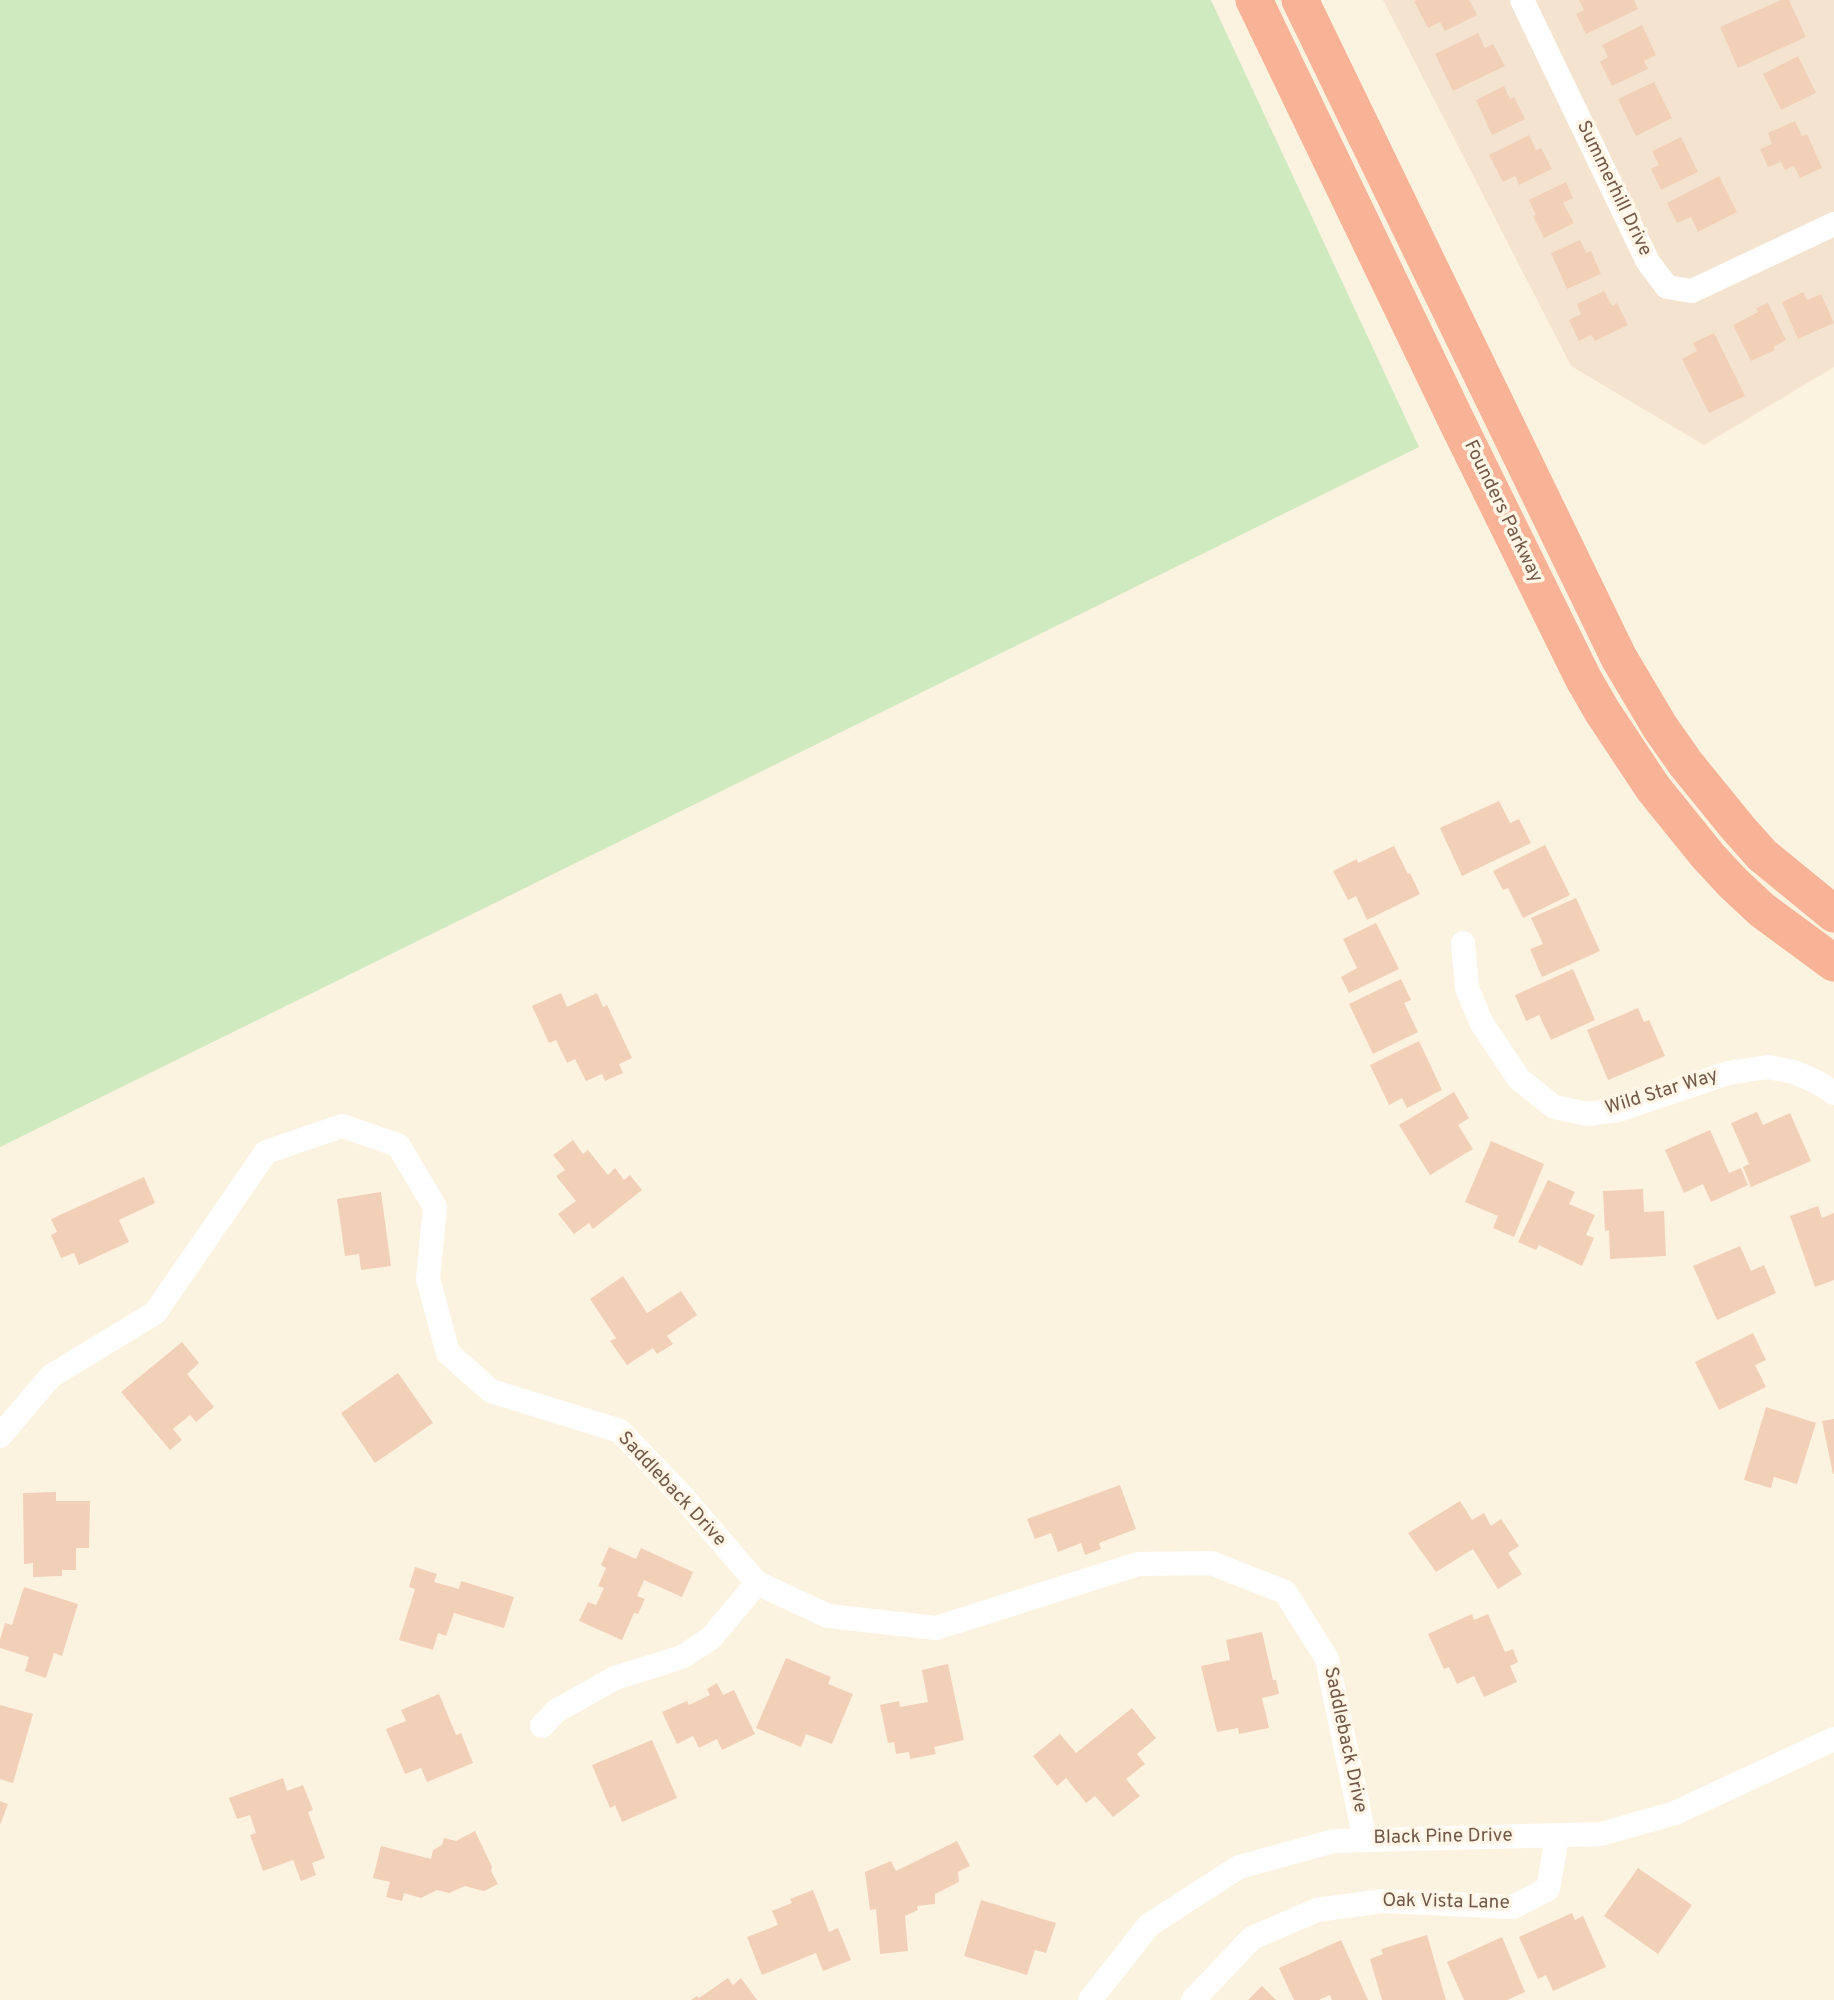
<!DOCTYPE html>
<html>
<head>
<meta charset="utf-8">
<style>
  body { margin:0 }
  canvas { display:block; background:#fcf2e0 }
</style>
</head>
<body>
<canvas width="1834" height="2000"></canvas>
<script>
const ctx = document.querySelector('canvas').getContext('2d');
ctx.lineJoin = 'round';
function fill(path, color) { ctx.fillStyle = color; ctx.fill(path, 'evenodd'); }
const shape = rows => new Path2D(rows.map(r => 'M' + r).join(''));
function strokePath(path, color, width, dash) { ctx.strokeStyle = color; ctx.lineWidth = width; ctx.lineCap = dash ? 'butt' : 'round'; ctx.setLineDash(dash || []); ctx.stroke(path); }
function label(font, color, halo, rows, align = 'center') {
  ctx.font = font + ' Overpass,sans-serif'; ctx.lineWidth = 7; ctx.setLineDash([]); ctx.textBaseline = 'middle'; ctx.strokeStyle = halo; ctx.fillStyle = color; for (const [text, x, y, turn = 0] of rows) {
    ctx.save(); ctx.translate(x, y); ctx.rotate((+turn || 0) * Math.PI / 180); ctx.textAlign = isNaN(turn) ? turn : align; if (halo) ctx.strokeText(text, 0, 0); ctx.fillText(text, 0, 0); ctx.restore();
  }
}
const residential = shape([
  [1383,0,1834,0,1834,367,1704,445,1571,366]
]);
const green = shape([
  [0,0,1211,0,1419,447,0,1147]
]);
const building = shape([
  [1417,0,1469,0,1477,15,1445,31,1440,22,1428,28,1414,1],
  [1579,0,1634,0,1638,9,1586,34,1576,14,1584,10],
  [1781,0,1789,0,1806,37,1738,68,1720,27],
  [1642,25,1656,55,1644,61,1648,69,1612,86,1600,62,1608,57,1602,45],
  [1478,33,1485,48,1493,44,1505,66,1453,91,1435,54],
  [1798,56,1816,93,1781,110,1763,74],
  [1654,82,1672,118,1636,136,1618,99],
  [1504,86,1510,99,1514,97,1525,119,1492,135,1476,100],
  [1795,121,1802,136,1807,134,1822,168,1800,178,1794,166,1785,170,1781,162,1768,167,1760,149,1772,144,1768,133],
  [1529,135,1536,150,1541,148,1552,169,1519,185,1515,176,1503,182,1489,155],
  [1681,137,1698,172,1661,190,1651,169,1659,165,1652,151],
  [1719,176,1737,212,1698,232,1691,217,1677,223,1667,203],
  [1566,182,1573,198,1563,203,1574,223,1544,238,1533,216,1536,215,1529,200],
  [1580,240,1586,253,1591,251,1601,274,1567,289,1551,253],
  [1604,291,1612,306,1617,303,1628,325,1595,341,1591,335,1579,341,1569,320,1581,314,1577,304],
  [1803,292,1807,300,1821,294,1834,323,1798,339,1782,302],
  [1768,303,1786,340,1773,347,1775,350,1751,361,1733,325,1758,312,1756,308],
  [1714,333,1745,396,1709,413,1682,359,1697,351,1693,343],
  [1499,801,1510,823,1519,819,1531,843,1462,876,1440,828],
  [1545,845,1570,895,1523,918,1508,888,1503,890,1493,871],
  [1394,846,1408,874,1410,873,1420,894,1367,920,1356,896,1348,900,1333,871,1357,859,1358,863],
  [1576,898,1600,951,1542,977,1530,949,1543,944,1531,918],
  [1376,923,1399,969,1349,993,1341,977,1357,968,1343,939],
  [1573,969,1595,1020,1551,1040,1539,1015,1526,1021,1515,995],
  [1401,979,1411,1000,1404,1003,1418,1032,1373,1054,1349,1004],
  [561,993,567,1007,597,993,603,1007,607,1005,632,1058,619,1064,623,1073,605,1081,602,1074,586,1081,575,1059,567,1063,556,1040,549,1043,532,1006],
  [1638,1008,1644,1022,1649,1020,1665,1056,1608,1080,1587,1030],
  [1419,1041,1442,1090,1407,1108,1402,1098,1389,1105,1370,1065],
  [1454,1092,1469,1118,1458,1125,1473,1149,1430,1175,1399,1125],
  [1757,1112,1763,1125,1790,1113,1811,1161,1751,1187,1743,1167,1749,1164,1731,1123],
  [1710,1130,1729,1173,1741,1168,1748,1185,1711,1202,1703,1184,1684,1193,1665,1150],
  [573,1140,583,1154,588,1150,608,1175,615,1168,624,1180,630,1175,642,1190,593,1229,589,1223,574,1234,558,1214,576,1201,556,1176,565,1170,553,1155],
  [1491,1141,1544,1164,1514,1237,1493,1228,1498,1216,1465,1202],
  [144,1177,155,1203,119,1220,129,1242,79,1265,74,1253,61,1258,51,1235,57,1232,51,1219],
  [1548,1180,1575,1192,1569,1204,1595,1215,1586,1235,1594,1238,1582,1266,1539,1245,1536,1250,1518,1242],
  [1643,1189,1644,1212,1664,1211,1666,1256,1610,1259,1609,1230,1605,1231,1603,1191],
  [381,1192,391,1266,361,1270,359,1254,345,1256,337,1199],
  [1818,1206,1822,1218,1834,1213,1834,1280,1815,1287,1790,1216],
  [1740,1246,1751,1271,1764,1265,1776,1293,1717,1320,1693,1266],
  [623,1276,647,1313,681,1291,697,1315,667,1336,673,1344,657,1354,653,1348,627,1365,610,1341,616,1338,590,1299],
  [1753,1333,1766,1360,1755,1365,1766,1387,1719,1410,1695,1362],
  [182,1342,199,1363,187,1374,214,1407,196,1422,190,1415,173,1429,182,1440,170,1450,121,1392],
  [398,1373,433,1423,375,1463,341,1413],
  [1766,1407,1816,1423,1797,1484,1774,1477,1771,1488,1744,1480],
  [1834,1419,1834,1474,1833,1474,1822,1421],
  [1120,1485,1136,1529,1099,1543,1101,1549,1085,1555,1081,1543,1058,1552,1051,1533,1035,1539,1027,1519],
  [56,1492,56,1501,90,1501,89,1548,76,1548,76,1570,62,1570,62,1576,33,1577,33,1563,24,1564,23,1493],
  [1460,1501,1472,1520,1484,1513,1491,1526,1501,1519,1519,1546,1508,1553,1522,1574,1498,1589,1473,1549,1436,1572,1408,1533],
  [609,1547,636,1559,641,1548,693,1572,682,1597,644,1580,637,1596,645,1599,638,1614,634,1613,622,1640,579,1621,588,1602,596,1605,604,1588,598,1586,606,1568,601,1565],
  [415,1567,437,1574,434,1582,459,1589,461,1581,514,1597,504,1628,454,1613,446,1636,438,1633,433,1650,399,1640,415,1589,409,1587],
  [24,1587,78,1604,62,1656,54,1653,46,1678,25,1671,29,1657,0,1648,0,1640,5,1623,12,1625],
  [1472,1614,1474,1620,1488,1614,1505,1652,1513,1649,1518,1662,1510,1666,1517,1682,1484,1697,1474,1676,1457,1684,1449,1667,1444,1669,1428,1634],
  [1262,1632,1273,1680,1276,1680,1279,1694,1262,1698,1269,1728,1239,1734,1238,1728,1217,1732,1201,1666,1230,1660,1226,1640],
  [786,1658,831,1677,828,1684,853,1694,832,1744,806,1734,801,1747,756,1728],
  [948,1664,964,1740,934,1747,936,1754,910,1759,909,1752,896,1754,894,1742,888,1743,880,1705,899,1701,900,1707,928,1702,922,1670],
  [717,1683,723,1695,734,1690,755,1734,722,1750,717,1739,699,1748,693,1736,677,1744,662,1712,687,1701,689,1705,710,1695,707,1689],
  [439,1694,456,1735,461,1733,473,1763,427,1782,421,1768,405,1774,386,1729,406,1721,401,1710],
  [0,1705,33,1714,13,1783,0,1779],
  [1132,1708,1156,1738,1137,1754,1145,1764,1126,1779,1140,1796,1113,1817,1095,1796,1086,1803,1066,1778,1057,1786,1033,1756,1060,1734,1076,1753],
  [652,1740,677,1798,622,1822,615,1805,610,1808,592,1765],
  [283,1778,287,1791,303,1785,313,1810,308,1812,325,1858,312,1863,316,1875,301,1881,293,1860,263,1871,250,1835,256,1833,250,1815,237,1819,229,1798],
  [0,1801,8,1804,0,1825],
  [475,1831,492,1867,491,1871,498,1884,484,1891,465,1886,449,1893,437,1890,421,1898,404,1893,402,1901,386,1897,390,1882,373,1878,381,1846,431,1859,433,1850,442,1845,444,1838,456,1841],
  [957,1841,970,1866,958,1872,959,1882,935,1894,935,1904,917,1906,918,1910,905,1916,908,1951,880,1954,876,1909,870,1910,865,1872,891,1861,896,1871],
  [1638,1868,1692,1905,1658,1954,1604,1916],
  [813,1890,829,1932,838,1928,851,1960,823,1971,816,1953,762,1975,747,1937,778,1925,772,1911,792,1903,790,1899],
  [981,1900,1056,1923,1046,1953,1035,1950,1027,1975,964,1956],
  [1572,1913,1575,1920,1583,1916,1606,1967,1553,1991,1546,1975,1538,1979,1519,1937],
  [1427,1935,1446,2000,1382,2000,1370,1959,1383,1954,1381,1949],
  [1502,1937,1525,1992,1507,2000,1464,2000,1447,1962],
  [1341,1940,1368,2000,1332,2000,1330,1995,1319,2000,1294,2000,1279,1968],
  [728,1978,733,1985,741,1978,757,2000,691,2000,697,1996,699,1998],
  [1262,1986,1276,2000,1248,2000]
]);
const minor = shape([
  [1522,0,1648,262,1667,287,1692,291,1834,224],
  [1463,943,1467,988,1481,1022,1519,1079,1554,1107,1588,1114,1619,1110,1728,1073,1768,1067,1794,1072,1817,1082,1834,1093],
  [0,1436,51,1376,155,1313,266,1152,342,1126,398,1145,435,1207,428,1279,448,1353,491,1391,620,1431,683,1497,757,1583,828,1616,936,1628,1138,1564,1211,1563,1285,1592,1327,1659,1365,1840],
  [542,1726,556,1711,615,1678,682,1657,711,1638,757,1583],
  [1090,2000,1149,1925,1239,1867,1334,1841,1601,1834,1675,1813,1834,1739],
  [1193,2000,1252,1938,1317,1910,1383,1901,1513,1907,1548,1889,1557,1836]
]);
const highway = shape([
  [1254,0,1459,426,1583,678,1602,711,1653,788,1708,856,1733,883,1762,910,1834,963],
  [1300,0,1619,658,1660,727,1686,764,1738,828,1762,855,1834,914]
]);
const streetNames = [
  ["Summerhill Drive",1613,189,64],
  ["Founders Parkway",1502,512,64],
  ["Wild Star Way",1662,1093,-17],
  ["Saddleback Drive",671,1490,47],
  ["Saddleback Drive",1344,1740,78],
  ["Black Pine Drive",1443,1838,-1],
  ["Oak Vista Lane",1446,1903,1]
];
fill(residential, '#f4e4cf');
fill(green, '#cfeabf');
fill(building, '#f2d0b8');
strokePath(minor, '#fff', 24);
strokePath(highway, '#f8b296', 37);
label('19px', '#735847', '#fff6e7', streetNames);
</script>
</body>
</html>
